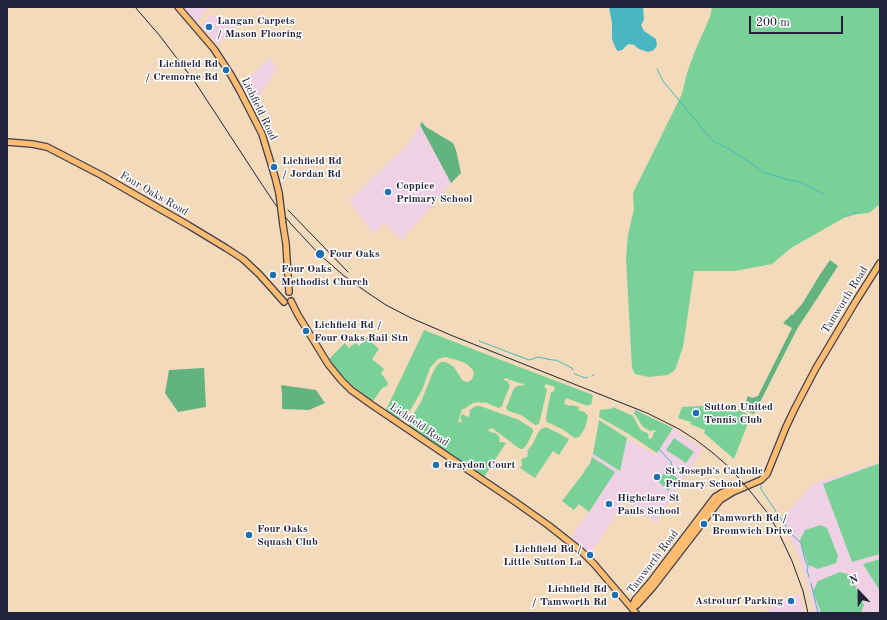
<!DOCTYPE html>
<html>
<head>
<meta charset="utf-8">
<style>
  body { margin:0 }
  #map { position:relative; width:887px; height:620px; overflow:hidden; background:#f3daba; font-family:"Old Standard TT",serif }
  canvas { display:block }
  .frame { position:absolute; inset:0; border:8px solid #22223b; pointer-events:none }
  .north { position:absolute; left:839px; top:572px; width:40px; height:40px; -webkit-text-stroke:3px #fff; paint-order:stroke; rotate:338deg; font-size:11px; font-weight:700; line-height:16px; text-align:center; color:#22223b }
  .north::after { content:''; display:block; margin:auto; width:14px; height:18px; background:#22223b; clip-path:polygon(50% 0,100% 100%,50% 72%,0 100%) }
  .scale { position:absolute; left:749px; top:16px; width:94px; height:18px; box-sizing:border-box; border:2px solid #22223b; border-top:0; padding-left:5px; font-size:12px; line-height:14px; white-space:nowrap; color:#22223b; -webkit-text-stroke:3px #fff; paint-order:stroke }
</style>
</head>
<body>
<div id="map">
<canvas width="887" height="620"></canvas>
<div class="frame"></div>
<div class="north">N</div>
<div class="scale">200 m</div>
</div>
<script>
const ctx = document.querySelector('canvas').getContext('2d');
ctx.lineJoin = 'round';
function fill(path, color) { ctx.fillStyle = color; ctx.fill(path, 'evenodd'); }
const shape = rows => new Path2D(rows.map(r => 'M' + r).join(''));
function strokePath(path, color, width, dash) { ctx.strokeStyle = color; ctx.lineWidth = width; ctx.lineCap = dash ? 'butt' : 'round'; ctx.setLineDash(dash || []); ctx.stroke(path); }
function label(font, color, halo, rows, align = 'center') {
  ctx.font = font + ' "Old Standard TT",serif'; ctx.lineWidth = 3; ctx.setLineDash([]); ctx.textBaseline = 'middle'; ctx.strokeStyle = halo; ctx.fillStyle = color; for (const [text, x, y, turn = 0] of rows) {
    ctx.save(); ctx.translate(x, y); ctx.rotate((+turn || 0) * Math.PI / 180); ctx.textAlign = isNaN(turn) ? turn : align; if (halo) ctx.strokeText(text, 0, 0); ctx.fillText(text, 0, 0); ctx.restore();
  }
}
const built = shape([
  [182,7,209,7,197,22],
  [211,14,224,22,229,17,237,23,218,46,201,26],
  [270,57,276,69,259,97,251,102,242,85],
  [420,125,451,183,430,208,401,240,384,223,374,234,349,201,388,163,406,146],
  [673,428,703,449,656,523,625,501,596,545,591,555,571,538,615,472,592,457,593,454,620,471,627,438,655,455],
  [880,460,880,559,863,565,880,591,880,613,815,613,808,586,799,557,781,518,815,483,878,463],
  [799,593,804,613,764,613,783,601]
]);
const green = shape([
  [712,7,880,7,880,204,869,213,849,215,819,232,791,248,772,264,735,271,694,271,683,347,675,370,668,375,649,377,635,374,632,368,626,258,628,235,634,209,633,193,682,94,687,73,695,51,710,17],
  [424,330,501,360,593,395,591,405,588,405,588,406,566,398,564,404,571,406,572,405,579,407,578,410,585,412,586,414,588,416,585,428,579,437,575,438,562,429,547,422,546,419,548,406,551,392,554,391,555,387,546,384,544,387,547,389,547,390,539,424,535,425,521,415,508,411,506,408,514,388,516,387,517,386,524,385,524,384,519,383,505,378,504,380,509,382,508,383,510,386,504,400,502,406,499,408,484,402,482,403,478,402,473,403,464,409,462,409,458,422,460,422,462,421,460,418,462,414,468,417,470,414,469,411,471,409,476,406,480,406,519,420,533,429,533,432,527,444,523,449,520,449,492,428,488,430,490,432,495,433,499,436,500,438,499,442,503,442,506,443,484,477,410,427,409,424,409,421,421,402,433,372,437,365,441,362,445,362,448,363,454,367,462,380,464,381,468,382,472,379,474,374,473,370,467,364,460,361,446,357,438,359,430,368,422,390,408,414,406,417,399,419,386,410],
  [367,338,379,349,372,359,384,369,381,373,388,383,387,386,382,388,373,401,351,385,342,375,329,359,345,343,349,348,355,343,359,346],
  [723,405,751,415,734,459,704,433,705,430,690,424,691,422,678,418,682,407],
  [613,407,633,416,640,429,644,432,646,432,648,434,649,439,652,438,654,432,656,431,655,430,650,431,643,427,634,413,635,410,673,428,657,453,627,433,599,417,600,410,609,409,613,408],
  [599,420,627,438,620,471,593,454],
  [546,427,558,433,569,439,559,455,553,451,535,478,520,468,522,465,521,459,527,457,528,453,527,451,532,445,538,433,541,429],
  [674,438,694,452,686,463,666,450],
  [592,457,615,472,589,512,579,504,574,510,562,501,582,475,590,463],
  [880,463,880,554,852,562,823,484],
  [667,470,678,479,668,491,658,481],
  [821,525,827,528,838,556,836,563,818,569,808,565,800,540,805,530],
  [880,559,880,591,863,564],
  [840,572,850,575,864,605,861,613,821,613,813,591,818,581]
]);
const forest = shape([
  [422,122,426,127,453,143,456,150,461,173,451,183,420,125],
  [830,260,838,266,818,297,797,329,754,414,743,410,748,396,752,398,758,396,792,328,783,323,792,314,793,315,794,314,794,313,802,304,821,273],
  [204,368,206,407,178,412,165,393,169,370],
  [281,385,316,390,325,403,309,410,282,409,282,394]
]);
const water = shape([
  [609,7,643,7,644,20,641,25,644,31,656,39,657,45,654,50,648,52,639,49,634,45,630,44,627,45,622,50,618,51,616,49,612,39,612,23]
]);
const stream = shape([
  [657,69,663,81,713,141,731,150,758,168,762,172,789,180,800,182,808,186],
  [810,187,823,194],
  [844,216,849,216,857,212],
  [479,341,529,360,538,357,552,360,556,360,572,368,573,370],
  [574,373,575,374,585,378,588,377],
  [592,376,594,375],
  [636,412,637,411],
  [659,449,668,459,671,461,671,465,675,467],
  [678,468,686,473],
  [761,485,761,489,791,534,801,543,805,560,808,567,807,570,809,577],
  [811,583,818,613]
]);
const primary = shape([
  [178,7,214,49,231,75,240,91,262,134,275,177,279,193],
  [7,142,32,144,47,147,101,175,188,225,226,248,243,259,259,274,284,302],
  [283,225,286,244,289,292],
  [291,301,298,315,328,364,341,380,351,390,372,405,514,501,548,525,581,551,594,564,636,613],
  [632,608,637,605,653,587,720,500,733,492,761,480,767,474,786,427,795,408,816,368,856,301,880,263],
  [632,608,635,600,652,580,715,497,723,492,735,488]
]);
const rail = shape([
  [135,7,160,36,195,82,261,183,275,204,291,224,319,254,343,275,365,291,386,305,411,318,453,336,647,413,679,429,696,440,713,453,730,468,750,491,766,511,777,529,792,561,803,591,808,613],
  [288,210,348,272]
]);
const primaryBridge = shape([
  [279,193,283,225]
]);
const markers = [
  [209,27,4,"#1f6fb2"],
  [226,70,4,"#1f6fb2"],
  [274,167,4,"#1f6fb2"],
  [388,192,4,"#1f6fb2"],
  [320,254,5,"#1f6fb2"],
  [273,275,4,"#1f6fb2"],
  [306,331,4,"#1f6fb2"],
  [696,413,4,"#1f6fb2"],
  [436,465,4,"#1f6fb2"],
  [657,477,4,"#1f6fb2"],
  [609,504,4,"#1f6fb2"],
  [704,524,4,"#1f6fb2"],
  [249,535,4,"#1f6fb2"],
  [590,555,4,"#1f6fb2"],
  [615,595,4,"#1f6fb2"],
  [791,601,4,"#1f6fb2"]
];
const poiNames = [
  ["Langan Carpets",217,21],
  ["/ Mason Flooring",217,34],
  ["Lichfield Rd",218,64,"right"],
  ["/ Cremorne Rd",218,77,"right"],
  ["Lichfield Rd",282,161],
  ["/ Jordan Rd",282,174],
  ["Coppice",396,186],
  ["Primary School",396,199],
  ["Four Oaks",329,254],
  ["Four Oaks",281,269],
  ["Methodist Church",281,282],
  ["Lichfield Rd /",314,325],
  ["Four Oaks Rail Stn",314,338],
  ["Sutton United",704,407],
  ["Tennis Club",704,420],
  ["Graydon Court",444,465],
  ["St Joseph's Catholic",665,471],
  ["Primary School",665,484],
  ["Highclare St",617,498],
  ["Pauls School",617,511],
  ["Tamworth Rd /",712,518],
  ["Bromwich Drive",712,531],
  ["Four Oaks",257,529],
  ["Squash Club",257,542],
  ["Lichfield Rd /",582,549,"right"],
  ["Little Sutton La",582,562,"right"],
  ["Lichfield Rd",607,589,"right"],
  ["/ Tamworth Rd",607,602,"right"],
  ["Astroturf Parking",783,601,"right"]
];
const streetNames = [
  ["Lichfield Road",259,109,64],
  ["Four Oaks Road",154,194,30],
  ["Tamworth Road",845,300,-58],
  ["Lichfield Road",419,425,34],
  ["Tamworth Road",653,562,-53]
];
fill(built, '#f0d0e4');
fill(green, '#79d197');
fill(forest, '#62b380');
fill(water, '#48b7c1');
strokePath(stream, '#48b7c1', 1);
strokePath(primary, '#413e4e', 8);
strokePath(primary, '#febc70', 5.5);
strokePath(rail, '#22223b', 1);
strokePath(primaryBridge, '#413e4e', 8, []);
strokePath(primaryBridge, '#febc70', 5.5);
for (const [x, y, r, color] of markers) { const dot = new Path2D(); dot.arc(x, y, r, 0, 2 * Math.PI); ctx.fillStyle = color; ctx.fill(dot); strokePath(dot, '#fff', 1.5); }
label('bold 11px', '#22223b', '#fff', poiNames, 'left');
label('11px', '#22223b', '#fff', streetNames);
</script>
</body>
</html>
